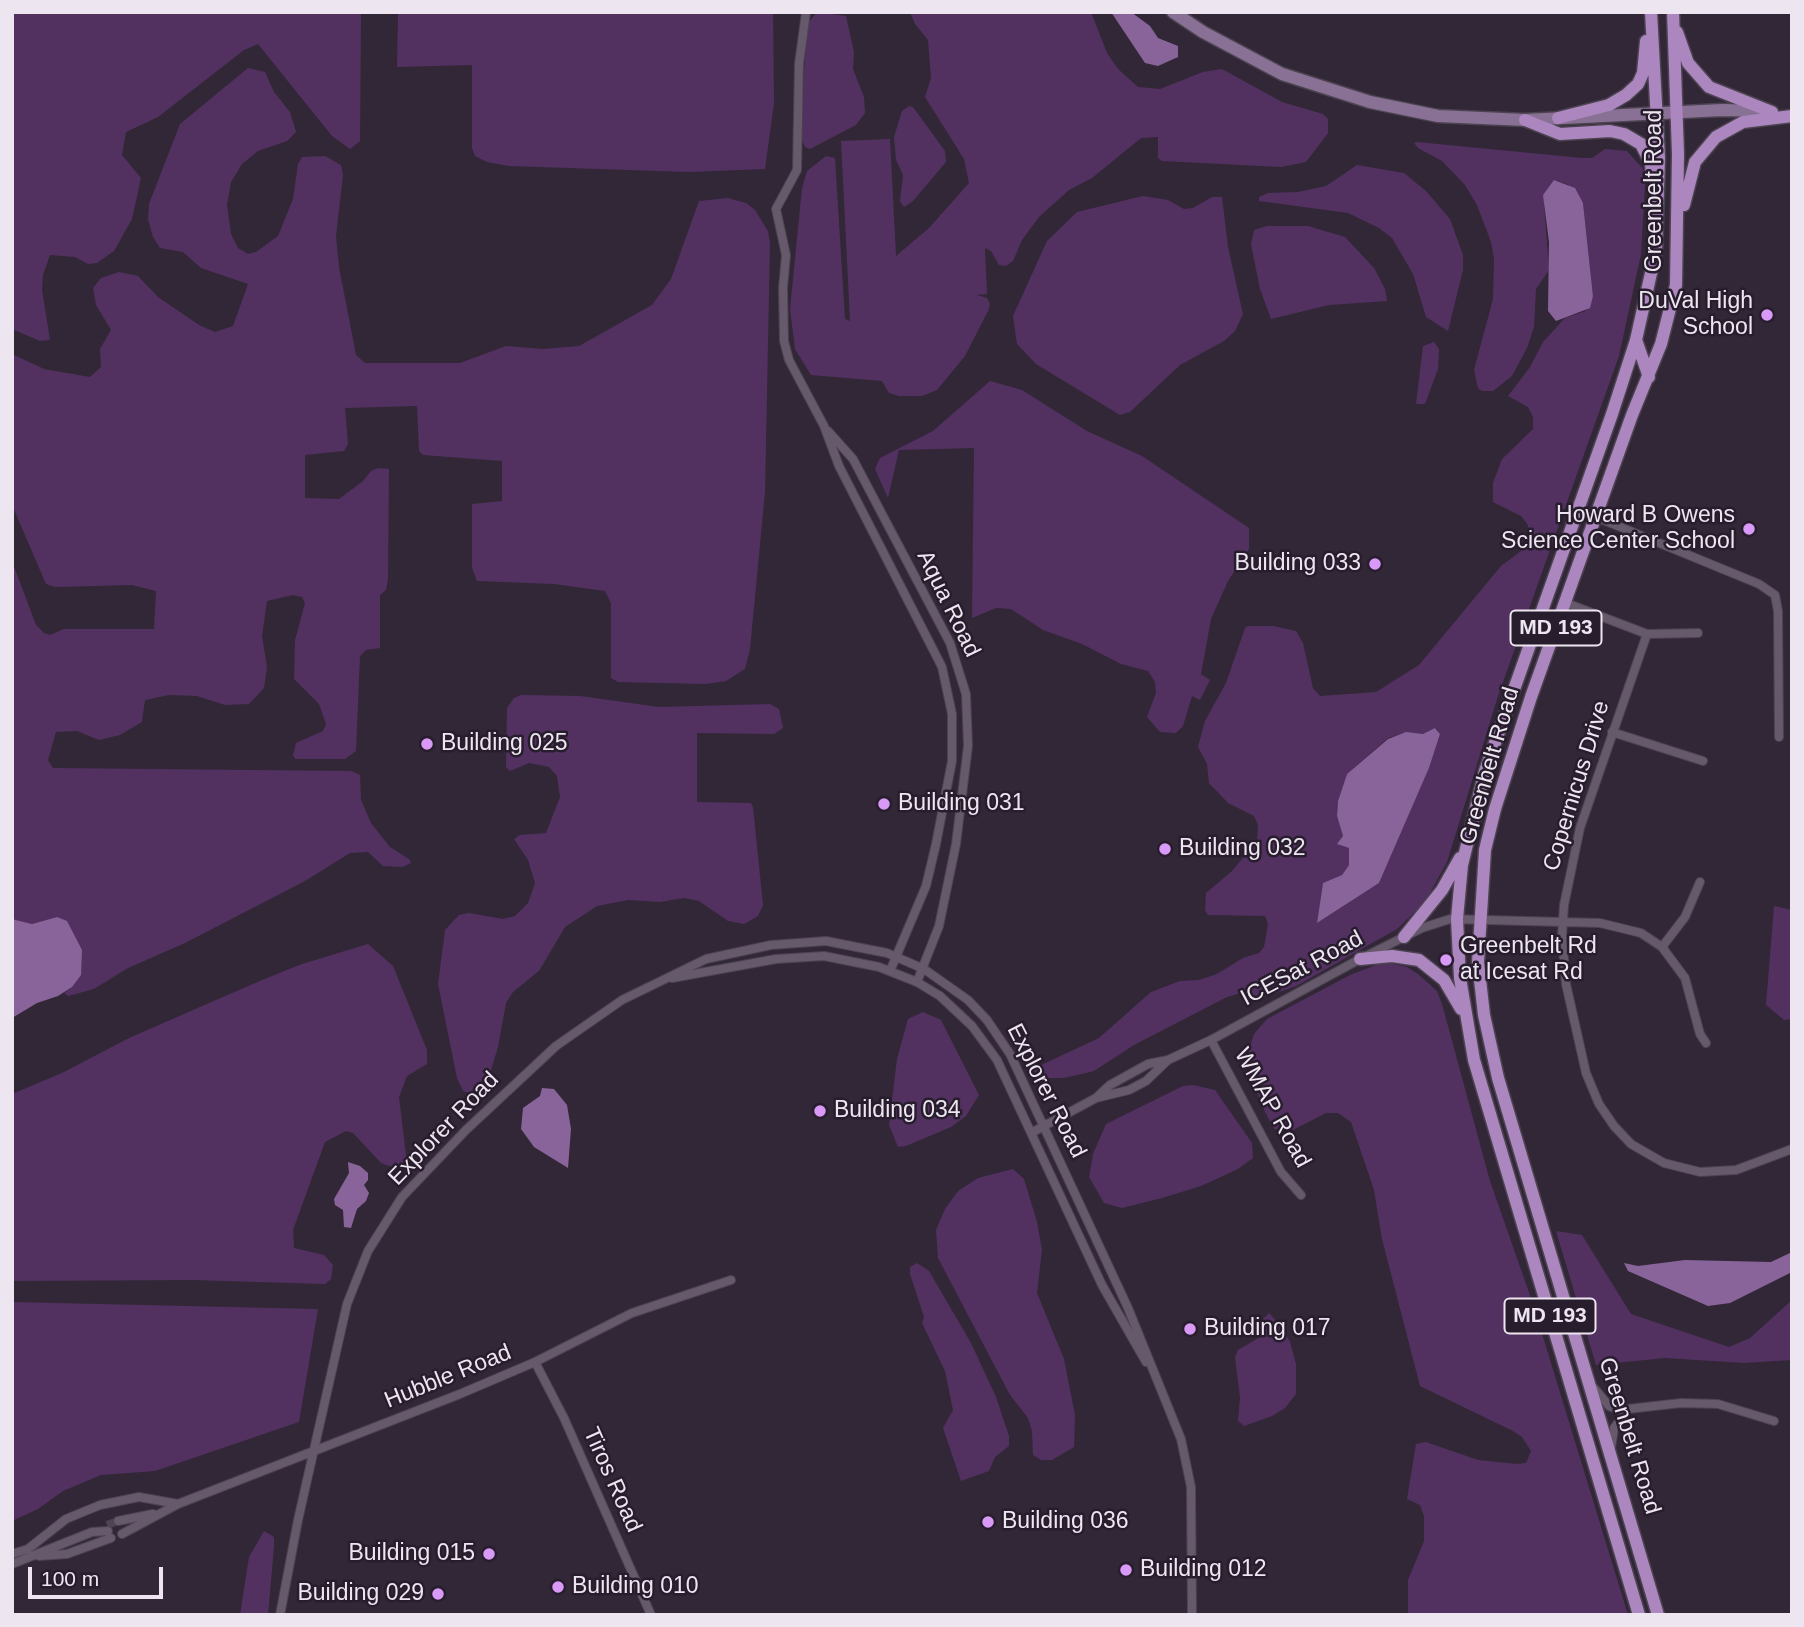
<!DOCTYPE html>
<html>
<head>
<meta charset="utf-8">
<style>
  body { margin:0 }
  #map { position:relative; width:1804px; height:1627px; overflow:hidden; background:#322737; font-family:Arial,sans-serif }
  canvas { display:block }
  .frame { position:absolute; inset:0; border:14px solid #ede6f1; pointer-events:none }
  .scale { position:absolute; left:28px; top:1567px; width:135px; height:32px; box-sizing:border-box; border:4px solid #ede6f1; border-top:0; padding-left:9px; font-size:21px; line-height:24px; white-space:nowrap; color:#ede6f1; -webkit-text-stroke:5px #281d2d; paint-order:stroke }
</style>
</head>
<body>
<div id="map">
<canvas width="1804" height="1627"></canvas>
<div class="frame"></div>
<div class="scale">100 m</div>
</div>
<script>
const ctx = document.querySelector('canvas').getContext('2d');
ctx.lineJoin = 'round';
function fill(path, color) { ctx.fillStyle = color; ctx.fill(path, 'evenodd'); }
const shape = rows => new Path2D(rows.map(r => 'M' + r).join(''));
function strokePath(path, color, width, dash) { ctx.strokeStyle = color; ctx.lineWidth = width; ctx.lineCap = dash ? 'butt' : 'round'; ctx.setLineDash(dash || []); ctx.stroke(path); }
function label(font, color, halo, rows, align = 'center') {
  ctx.font = font + ' Arial,sans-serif'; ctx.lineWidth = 5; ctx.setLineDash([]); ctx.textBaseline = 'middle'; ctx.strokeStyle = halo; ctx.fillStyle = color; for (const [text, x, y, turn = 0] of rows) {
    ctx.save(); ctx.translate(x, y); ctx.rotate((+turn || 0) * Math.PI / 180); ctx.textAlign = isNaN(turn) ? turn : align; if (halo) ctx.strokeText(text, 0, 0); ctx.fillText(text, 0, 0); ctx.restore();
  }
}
const green = shape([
  [12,12,361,12,360,141,350,149,332,136,258,44,244,50,158,117,126,132,122,155,141,178,132,219,114,251,97,263,88,264,75,257,50,255,43,275,42,290,50,340,40,341,12,329],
  [398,12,773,12,774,103,765,169,689,172,509,166,487,162,475,156,472,148,472,65,397,67],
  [817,12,846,16,854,52,853,69,864,97,865,113,856,125,810,149,805,147,802,140,804,69,808,23],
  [910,12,1091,12,1107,53,1118,69,1138,87,1160,89,1203,72,1222,69,1282,102,1323,114,1328,119,1328,133,1306,162,1281,167,1162,161,1158,158,1158,137,1141,138,1092,178,1069,190,1039,217,1022,240,1013,261,1006,266,999,265,991,251,985,248,987,294,977,295,987,298,990,304,988,311,965,356,937,390,922,396,899,396,889,393,882,381,811,375,795,349,790,309,802,188,807,171,826,156,835,158,845,319,850,321,841,141,890,139,896,256,929,228,969,183,964,159,925,97,931,78,928,40,915,24],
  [248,68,265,72,274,92,290,112,296,132,287,141,258,151,242,164,231,182,227,205,231,234,238,248,248,254,256,252,278,236,293,199,298,164,302,157,325,156,341,165,343,175,336,236,339,267,356,355,365,363,460,363,506,346,543,349,579,346,652,305,671,279,699,201,728,198,746,203,755,210,768,231,770,243,765,492,750,649,745,669,726,681,705,684,618,682,611,678,611,603,605,591,554,584,477,581,472,568,472,504,502,501,502,461,423,455,419,451,417,406,345,408,348,444,344,451,305,455,305,498,339,499,363,481,371,471,378,468,389,469,388,579,386,590,380,595,380,648,366,650,360,656,356,751,345,759,295,759,293,755,296,743,323,731,326,724,319,704,294,679,295,640,305,603,302,597,293,595,267,601,262,636,267,667,264,688,249,704,225,705,197,696,169,695,145,700,142,722,120,735,99,740,77,731,56,732,48,760,53,768,351,771,360,775,361,800,371,823,390,847,409,859,411,863,402,867,383,866,368,852,350,853,305,881,185,943,128,968,94,989,68,996,64,993,72,987,57,917,32,924,12,919,12,561,36,625,44,633,50,635,64,629,154,629,156,591,132,585,55,587,46,584,12,505,12,354,44,369,90,377,101,367,100,349,111,330,96,305,93,288,101,278,119,272,138,276,158,297,199,325,215,332,233,326,248,284,201,268,183,252,160,248,153,237,148,219,149,204,180,124],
  [909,106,913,107,945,151,946,162,913,201,904,207,900,201,903,175,896,160,894,137,902,111],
  [1417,142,1582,158,1592,158,1605,149,1627,151,1643,169,1645,185,1641,254,1619,356,1498,696,1447,862,1425,902,1397,929,1296,986,1253,1001,1241,993,1227,997,1134,1045,1094,1071,1064,1078,1036,1078,1034,1071,1037,1067,1099,1038,1151,992,1180,981,1199,980,1217,974,1243,958,1259,953,1264,947,1268,924,1265,916,1208,915,1205,910,1206,893,1232,871,1257,841,1258,825,1254,816,1228,803,1209,783,1207,764,1198,747,1205,721,1226,683,1245,628,1248,626,1273,626,1296,631,1303,643,1313,688,1320,696,1376,692,1419,665,1501,566,1521,551,1528,539,1528,525,1521,516,1493,502,1493,483,1502,459,1533,429,1533,417,1528,407,1508,396,1530,367,1543,342,1565,318,1585,311,1593,295,1583,203,1567,184,1554,180,1544,204,1549,270,1536,289,1534,327,1527,348,1512,376,1493,391,1482,391,1478,388,1474,370,1493,299,1494,259,1491,242,1477,205,1465,185,1442,161,1418,148,1414,143],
  [1436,728,1440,734,1429,768,1379,883,1317,923,1323,883,1342,875,1349,865,1349,848,1338,844,1343,836,1337,816,1338,801,1347,774,1388,738,1404,733,1424,734],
  [1357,165,1404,173,1426,191,1450,219,1463,255,1463,270,1448,331,1426,317,1413,274,1392,238,1379,228,1348,213,1259,201,1259,197,1268,193,1298,192,1326,186],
  [1143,196,1168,200,1184,209,1193,208,1212,197,1222,197,1228,247,1243,314,1235,331,1224,341,1180,365,1130,412,1120,415,1036,364,1017,344,1013,316,1047,241,1077,212],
  [1267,226,1308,226,1345,237,1374,268,1385,289,1387,301,1329,305,1271,319,1260,289,1251,244,1254,230],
  [1434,342,1439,349,1438,369,1425,404,1416,404,1423,346],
  [990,381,1022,390,1087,431,1142,456,1249,528,1249,549,1228,581,1211,619,1201,674,1210,680,1200,700,1192,696,1183,726,1176,733,1160,732,1147,717,1156,693,1155,682,1148,671,1121,664,1082,644,1043,630,1011,609,996,608,972,618,974,448,899,450,888,498,875,469,880,458,933,431],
  [521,695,580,696,659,707,770,704,779,709,783,728,774,734,697,733,697,802,751,803,753,807,763,905,758,916,744,924,728,921,699,901,684,898,660,902,628,900,597,906,565,927,539,971,513,992,506,1003,498,1047,488,1080,482,1090,469,1093,463,1091,457,1078,438,984,445,930,459,915,469,913,503,919,515,916,528,903,535,883,528,860,514,839,520,835,546,833,560,797,557,776,549,767,529,763,510,771,506,767,507,708,514,698],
  [1774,906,1792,910,1792,1019,1784,1020,1766,1005],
  [368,944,393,966,427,1050,427,1064,407,1076,399,1097,407,1164,392,1167,381,1163,353,1133,346,1131,325,1142,293,1230,294,1248,324,1255,333,1265,331,1279,325,1284,192,1280,12,1281,12,1094,62,1073,129,1038,262,980,302,964],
  [1384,962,1407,967,1418,974,1437,991,1442,1004,1490,1181,1532,1301,1628,1615,1408,1615,1408,1580,1424,1541,1424,1516,1420,1505,1407,1499,1416,1444,1426,1442,1478,1460,1517,1464,1526,1463,1531,1451,1522,1437,1513,1431,1420,1386,1382,1239,1374,1190,1351,1122,1338,1113,1326,1113,1291,1131,1274,1129,1261,1104,1246,1059,1254,1034,1267,1019,1350,975],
  [923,1012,941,1020,979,1095,966,1116,951,1127,906,1146,898,1147,889,1125,897,1059,908,1019],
  [1193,1085,1215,1090,1252,1143,1253,1158,1238,1169,1201,1186,1162,1198,1122,1208,1104,1203,1089,1177,1093,1154,1106,1124,1183,1086],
  [1013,1169,1024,1179,1037,1222,1042,1250,1037,1293,1064,1359,1075,1415,1074,1447,1052,1460,1041,1460,1033,1455,1032,1431,1028,1418,1010,1395,938,1258,936,1230,945,1209,958,1191,978,1178],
  [1556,1231,1582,1235,1631,1314,1729,1347,1750,1338,1792,1300,1792,1360,1744,1363,1665,1358,1596,1365],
  [917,1263,929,1271,971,1343,996,1397,1009,1436,1009,1446,995,1457,989,1471,961,1481,943,1428,953,1410,945,1371,922,1323,924,1317,910,1274,910,1267],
  [12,1302,318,1309,299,1422,155,1471,101,1475,63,1491,38,1509,12,1521],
  [1269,1313,1282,1327,1290,1342,1296,1364,1296,1394,1285,1408,1272,1416,1244,1426,1238,1421,1240,1398,1235,1357,1238,1350,1260,1337,1263,1319],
  [264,1531,274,1537,274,1547,268,1615,240,1615,249,1557]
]);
const water = shape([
  [1111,12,1131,12,1150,26,1158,38,1178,46,1178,57,1158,66,1145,63],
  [1554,180,1575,188,1583,203,1593,296,1590,308,1556,321,1548,311,1549,242,1543,195],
  [1435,728,1440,734,1429,768,1379,883,1317,923,1323,883,1342,875,1349,865,1349,848,1337,844,1343,836,1337,816,1338,801,1347,774,1388,739,1406,732,1423,734],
  [57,917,67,921,82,950,81,975,72,987,58,996,37,1003,12,1018,12,919,32,924],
  [542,1088,554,1089,567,1105,571,1129,568,1168,534,1147,521,1129,523,1108,540,1096],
  [348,1162,360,1166,368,1173,368,1180,364,1185,369,1193,366,1201,357,1209,351,1228,344,1227,343,1210,335,1205,334,1199,349,1173],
  [1792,1252,1792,1272,1730,1303,1708,1306,1628,1271,1624,1263,1638,1266,1685,1260,1771,1262]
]);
const streetTunnel = shape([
  [107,1525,118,1521]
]);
const street = shape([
  [806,12,799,64,797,170,776,209,786,255,783,288,784,341,789,360,824,426,839,466,942,667,952,714,952,761,936,844,926,886,890,971],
  [828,431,853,459,950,643,966,694,968,746,956,844,939,926,917,982],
  [1596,517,1759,584,1775,595,1778,611,1779,737],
  [1566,603,1647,634,1698,633],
  [1647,634,1580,828,1564,905,1562,936,1566,984,1586,1073,1599,1104,1614,1126,1631,1144,1664,1163,1700,1172,1736,1170,1792,1149],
  [1612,732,1703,761],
  [1662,947,1685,917,1700,882],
  [672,978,776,959,824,956,879,967,917,982,940,996,972,1026,997,1060,1102,1285,1146,1362],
  [1211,1040,1281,1172,1301,1195],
  [1096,1098,1129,1090,1146,1081,1168,1060],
  [1031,1133,1096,1098,1110,1085,1148,1064,1168,1060,1211,1040,1360,959,1422,928,1450,919,1600,923,1641,933,1662,947,1685,978,1700,1034,1706,1043],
  [535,1362,564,1418,651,1615],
  [1594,1388,1609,1406,1619,1410,1681,1403,1718,1404,1774,1421],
  [1611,1448,1614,1428,1628,1410],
  [118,1521,153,1514],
  [122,1534,178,1504,460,1394,535,1362,632,1313,731,1280],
  [12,1554,28,1549,66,1519,100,1505,139,1497,178,1504],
  [39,1556,67,1554,111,1538],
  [12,1564,92,1532,108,1531],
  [280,1615,298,1520,347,1304,368,1251,402,1197,466,1130,556,1046,622,1000,706,959,771,945,826,941,887,953,924,969,968,1000,987,1020,1010,1054,1128,1308,1181,1439,1191,1487,1192,1615]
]);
const secondary = shape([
  [1173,12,1203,32,1282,74,1370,102,1438,116,1525,120,1722,110,1766,111]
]);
const primary = shape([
  [1677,32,1688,63,1709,87,1772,112],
  [1558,118,1609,105,1626,95,1638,84,1643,73,1646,41],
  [1525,120,1560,134,1610,131,1624,134,1641,144,1651,164,1652,176],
  [1684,205,1695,162,1716,137,1743,122,1792,116],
  [1636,340,1649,377],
  [1404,937,1442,890,1460,858],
  [1360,959,1392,956,1419,960,1444,980,1461,1009],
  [1639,1615,1474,1060,1460,978,1457,919,1462,865,1485,771,1612,414,1636,340,1656,251,1659,158,1651,12],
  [1658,1615,1498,1078,1484,1015,1478,962,1485,850,1495,809,1531,697,1632,415,1661,344,1676,285,1678,154,1673,12]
]);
const markers = [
  [1767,315,7,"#d99af7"],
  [1749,529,7,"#d99af7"],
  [1375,564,7,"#d99af7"],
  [427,744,7,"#d99af7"],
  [884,804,7,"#d99af7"],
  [1165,849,7,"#d99af7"],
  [1446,960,7,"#d99af7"],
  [820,1111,7,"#d99af7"],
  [1190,1329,7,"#d99af7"],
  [988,1522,7,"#d99af7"],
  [489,1554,7,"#d99af7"],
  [1126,1570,7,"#d99af7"],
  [558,1587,7,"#d99af7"],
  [438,1594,7,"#d99af7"]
];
const shields = [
  [1556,628,91],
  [1550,1316,91]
];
const shieldNames = [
  ["MD 193",1556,628],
  ["MD 193",1550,1316]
];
const streetNames = [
  ["Greenbelt Road",1655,191,-90],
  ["Aqua Road",948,604,64],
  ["Greenbelt Road",1490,766,-74],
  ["Copernicus Drive",1577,786,-73],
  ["ICESat Road",1302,969,-28],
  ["Explorer Road",1046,1091,63],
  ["WMAP Road",1272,1108,61],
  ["Explorer Road",444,1129,-46],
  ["Hubble Road",448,1377,-22],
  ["Greenbelt Road",1629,1436,73],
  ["Tiros Road",612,1480,66]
];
const poiNames = [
  ["DuVal High",1753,302,"right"],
  ["School",1753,328,"right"],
  ["Howard B Owens",1735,516,"right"],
  ["Science Center School",1735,542,"right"],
  ["Building 033",1361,564,"right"],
  ["Building 025",441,744],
  ["Building 031",898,804],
  ["Building 032",1179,849],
  ["Greenbelt Rd",1460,947],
  ["at Icesat Rd",1460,973],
  ["Building 034",834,1111],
  ["Building 017",1204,1329],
  ["Building 036",1002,1522],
  ["Building 015",475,1554,"right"],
  ["Building 012",1140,1570],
  ["Building 010",572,1587],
  ["Building 029",424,1594,"right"]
];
fill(green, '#523161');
fill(water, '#89649b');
strokePath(streetTunnel, '#4e4453', 8, [8, 4]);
strokePath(street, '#4c4351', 10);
strokePath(secondary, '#4c4351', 15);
strokePath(primary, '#4c4351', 15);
strokePath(street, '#65596b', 8);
strokePath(secondary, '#897095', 12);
strokePath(primary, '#ac86bf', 12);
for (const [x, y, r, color] of markers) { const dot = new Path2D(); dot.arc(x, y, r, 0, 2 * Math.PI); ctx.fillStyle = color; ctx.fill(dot); strokePath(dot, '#281d2d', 2.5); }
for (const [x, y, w] of shields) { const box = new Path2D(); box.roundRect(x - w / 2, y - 17.5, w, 35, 5); ctx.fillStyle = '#281d2d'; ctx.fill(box); strokePath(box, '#ede6f1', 2); }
label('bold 21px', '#ede6f1', null, shieldNames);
label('23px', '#ede6f1', '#281d2d', streetNames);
label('23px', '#ede6f1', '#281d2d', poiNames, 'left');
</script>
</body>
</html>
